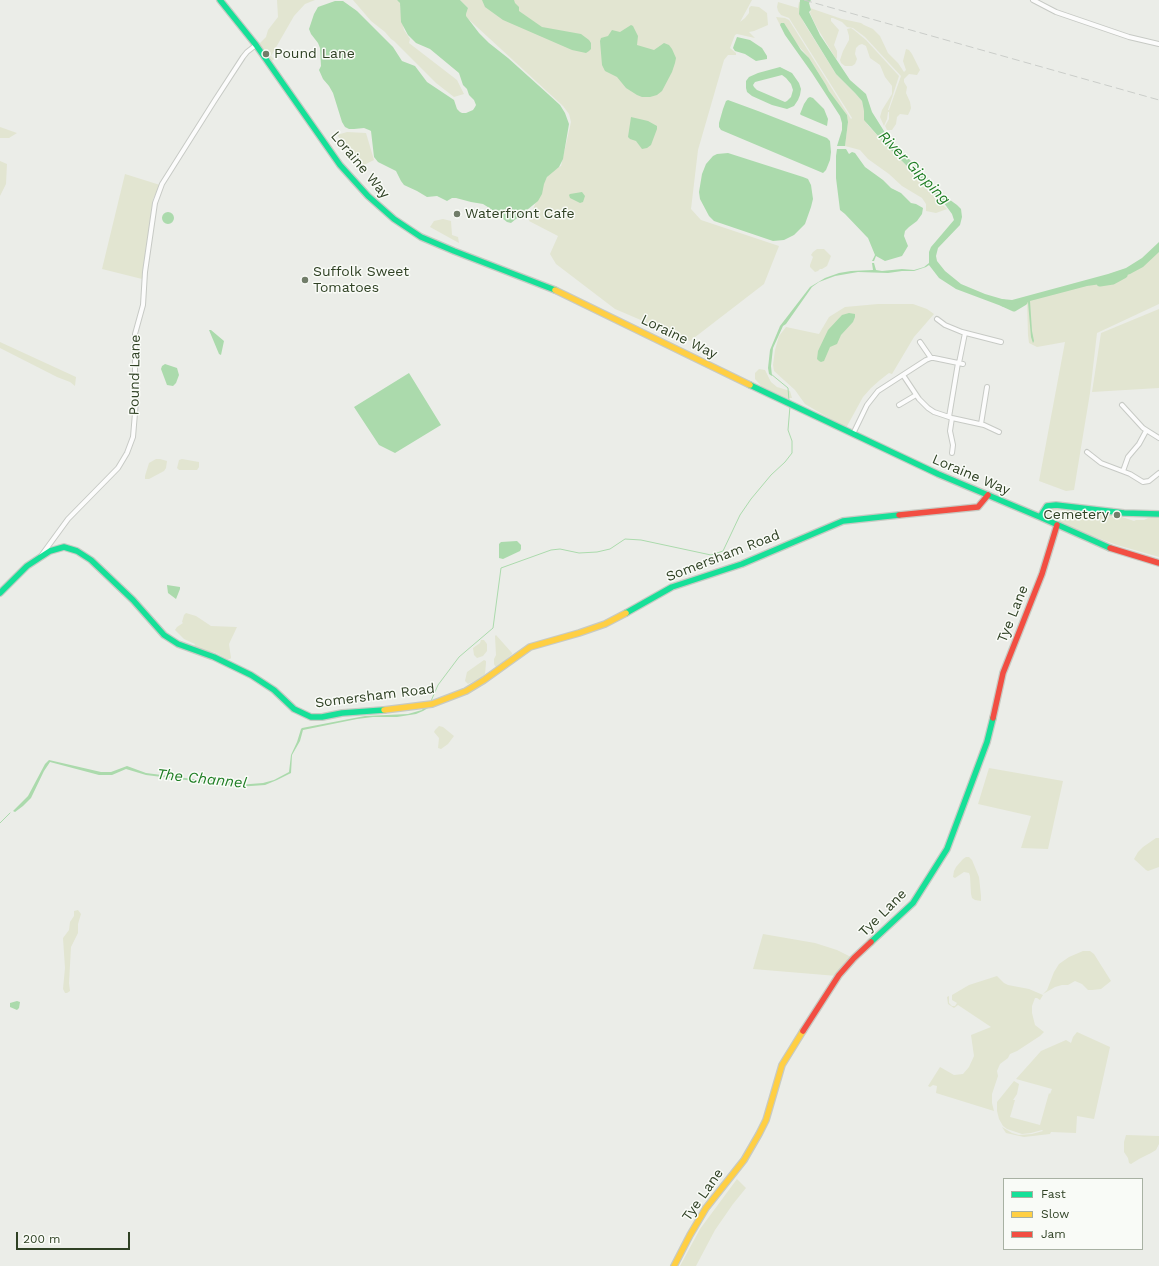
<!DOCTYPE html>
<html>
<head>
<meta charset="utf-8">
<style>
  body { margin:0 }
  #map { position:relative; width:1159px; height:1266px; overflow:hidden; background:#ebede8; font-family:"Work Sans",sans-serif }
  canvas { display:block }
  .legend { position:absolute; left:1003px; top:1178px; width:140px; height:72px; box-sizing:border-box; background:#f9fbf7; border:1px solid #a8b1a3; margin:0; padding:5px 7px; list-style:none; font-size:12px; color:#2f4124 }
  .legend li { display:flex; align-items:center; gap:8px; height:20px }
  .legend b { width:20px; border:1px solid #a8b1a3 }
  .scale { position:absolute; left:16px; top:1232px; width:114px; height:18px; box-sizing:border-box; border:2px solid #2f4124; border-top:0; padding-left:5px; font-size:12px; line-height:14px; white-space:nowrap; color:#2f4124; -webkit-text-stroke:3px #f9fbf7; paint-order:stroke }
</style>
</head>
<body>
<div id="map">
<canvas width="1159" height="1266"></canvas>
<ul class="legend">
<li><b style="height:5px;background:#16e098"></b>Fast</li>
<li><b style="height:5px;background:#ffcf43"></b>Slow</li>
<li><b style="height:5px;background:#f24e42"></b>Jam</li>
</ul>
<div class="scale">200 m</div>
</div>
<script>
const ctx = document.querySelector('canvas').getContext('2d');
ctx.lineJoin = 'round';
function fill(path, color) { ctx.fillStyle = color; ctx.fill(path, 'evenodd'); }
const shape = rows => new Path2D(rows.map(r => 'M' + r).join(''));
function strokePath(path, color, width, dash) { ctx.strokeStyle = color; ctx.lineWidth = width; ctx.lineCap = dash ? 'butt' : 'round'; ctx.setLineDash(dash || []); ctx.stroke(path); }
function label(font, color, halo, rows, align = 'center') {
  ctx.font = font + ' "Work Sans",sans-serif'; ctx.lineWidth = 3; ctx.setLineDash([]); ctx.textBaseline = 'middle'; ctx.strokeStyle = halo; ctx.fillStyle = color; for (const [text, x, y, turn = 0] of rows) {
    ctx.save(); ctx.translate(x, y); ctx.rotate((+turn || 0) * Math.PI / 180); ctx.textAlign = isNaN(turn) ? turn : align; if (halo) ctx.strokeText(text, 0, 0); ctx.fillText(text, 0, 0); ctx.restore();
  }
}
const green = shape([
  [277,0,315,0,305,4,294,16,271,56,274,59,272,61,257,41,260,43,266,37,268,30,278,17],
  [353,0,397,0,399,1,400,3,401,15,404,30,410,39,409,43,457,80,464,94,454,97,436,83,394,41,391,39,385,32,371,21],
  [460,0,752,0,740,22,745,18,749,13,749,8,751,6,759,7,767,13,768,25,754,31,749,32,755,38,737,34,735,35,730,48,736,53,736,55,728,55,724,60,698,150,691,209,701,220,779,246,764,284,690,341,615,309,556,264,550,254,558,236,529,221,540,190,550,172,561,166,571,122,569,114,563,106,465,16,468,8],
  [778,2,798,8,799,2,803,3,802,18,804,23,836,74,855,93,862,101,867,124,886,145,913,172,928,191,947,209,936,213,926,211,926,204,922,198,902,186,889,174,868,159,860,150,845,146,848,122,847,115,829,91,826,85,809,58,780,24,780,25,776,17,785,18,789,20,851,119,852,118,789,18,781,15,778,11,777,7],
  [810,8,842,19,861,23,864,25,873,29,880,36,888,53,898,63,904,72,906,70,903,61,906,49,909,50,912,54,920,70,917,75,909,74,904,79,904,82,907,87,906,93,910,102,911,108,910,111,908,115,900,114,897,117,896,124,892,130,887,130,885,126,889,119,889,112,888,112,887,119,884,126,880,117,882,110,892,94,892,86,885,77,880,65,870,58,866,46,862,44,859,45,856,48,855,54,857,59,855,64,852,66,845,66,841,63,840,60,843,51,849,40,849,36,847,29,851,28,854,30,866,40,899,76,888,110,889,110,901,76,865,37,853,28,847,27,842,22,833,18,831,18,831,21,839,30,834,45,837,51,837,58,836,59,816,26,810,13,811,10],
  [0,127,17,133,9,138,0,138],
  [347,132,366,133,374,160,362,166,337,135],
  [0,161,7,164,6,184,0,196],
  [125,174,160,185,153,199,142,279,102,269],
  [443,219,451,221,452,235,458,237,459,243,430,227,434,221],
  [817,249,824,249,831,256,827,266,822,269,820,269,818,271,815,272,810,267,810,265,813,257,811,255,813,252],
  [1159,250,1159,304,1097,333,1090,393,1074,490,1066,491,1039,481,1065,342,1037,347,1029,343,1028,335,1027,300,1072,288,1113,281,1143,264],
  [878,304,913,304,927,309,934,314,914,337,892,374,889,373,880,380,871,388,863,397,846,428,805,404,795,390,774,371,773,365,775,350,779,336,786,327,819,334,829,317,845,307],
  [1159,309,1159,388,1092,392,1101,333],
  [0,342,76,377,75,386,70,382,57,377,0,348],
  [759,369,765,370,771,382,777,387,790,391,792,398,787,398,762,387,755,379,755,373],
  [156,459,160,459,167,461,166,468,164,471,149,479,145,479,145,476,149,463],
  [182,459,199,462,199,467,197,470,179,470,177,468,179,460],
  [1060,507,1057,521,1047,516,1046,512,1049,509],
  [1062,507,1112,513,1113,515,1122,517,1134,521,1136,520,1144,520,1150,517,1159,517,1159,557,1117,545,1081,532,1060,522,1059,521],
  [186,613,196,616,211,626,237,627,229,644,231,658,230,659,227,659,214,652,204,651,194,646,195,644,184,639,175,630,177,627,183,623,182,622,184,615],
  [496,635,512,653,512,654,506,660,496,667,495,666,494,664,494,659,496,655,495,636],
  [481,640,484,640,487,644,487,651,483,656,477,658,474,655,473,648,480,643],
  [484,660,486,661,486,663,485,674,481,678,468,684,465,681,467,672],
  [439,726,443,727,454,736,448,744,441,749,438,748,439,738,434,732,435,730],
  [989,768,1063,781,1048,849,1021,848,1031,816,978,804],
  [1156,838,1159,838,1159,867,1148,871,1146,870,1134,859,1138,852,1143,847],
  [966,857,969,857,972,860,979,877,981,896,981,901,975,900,972,898,971,894,970,876,969,873,964,872,955,878,953,877,954,871,956,867,963,859],
  [78,910,81,914,78,924,78,933,71,947,69,983,70,991,67,993,65,993,63,989,65,968,63,938,69,930,70,922,74,916,74,911],
  [763,934,815,943,837,950,851,957,837,976,753,969],
  [1083,951,1090,951,1094,954,1111,981,1101,989,1092,990,1088,990,1082,984,1075,981,1068,985,1062,985,1055,987,1043,994,1047,990,1054,972,1059,964,1069,957],
  [997,976,1004,983,1008,985,1029,989,1043,995,1040,1000,1037,998,1035,998,1032,1006,1032,1013,1035,1025,1044,1032,1040,1036,1017,1051,1010,1054,1008,1058,1000,1064,997,1071,998,1076,992,1094,992,1103,994,1111,936,1093,937,1086,933,1085,930,1087,928,1086,940,1067,954,1075,963,1074,969,1067,974,1056,971,1035,991,1027,958,1005,954,1008,948,1004,947,997,949,996,949,1003,952,1006,955,1006,957,1003,952,1000,952,995,969,985],
  [1077,1032,1110,1047,1094,1119,1077,1116,1076,1133,1051,1132,1050,1134,1024,1137,1006,1133,1002,1127,1012,1133,1019,1135,1032,1134,1043,1131,1042,1130,1031,1133,1022,1134,1007,1129,1003,1126,999,1119,997,1111,997,1102,1014,1081,1019,1084,1017,1094,1013,1100,1015,1100,1010,1117,1040,1125,1049,1093,1050,1094,1052,1089,1016,1079,1041,1051,1066,1040,1071,1043,1073,1037],
  [1126,1135,1159,1136,1159,1144,1156,1150,1151,1153,1139,1159,1131,1164,1129,1163,1128,1158,1124,1152,1124,1142],
  [737,1179,746,1188,733,1204,715,1230,696,1266,680,1266,700,1229]
]);
const water = shape([
  [397,0,460,0,468,8,466,14,466,16,479,33,489,43,508,58,548,94,560,105,565,113,569,124,563,159,559,167,547,177,544,184,542,194,538,201,511,223,507,222,491,209,483,204,471,202,456,198,452,198,447,201,437,196,427,197,417,191,404,185,401,181,396,171,378,162,374,157,371,131,369,130,364,128,354,129,349,129,345,127,342,122,333,93,329,86,323,79,319,70,321,66,320,48,318,43,311,34,309,29,314,14,318,7,335,1,343,1,357,11,393,47,402,61,415,66,427,82,454,100,457,109,460,112,462,113,466,113,473,110,475,107,476,105,474,100,469,95,467,89,463,85,459,73,430,49,416,43,408,35,401,22,400,3],
  [482,0,514,0,515,3,519,7,519,11,542,27,581,34,589,40,591,43,591,49,589,51,586,53,572,50,503,20,485,7],
  [800,0,811,0,809,3,811,10,809,12,820,35,850,80,866,94,872,112,889,139,924,174,937,188,946,197,957,205,961,209,962,217,960,225,938,248,936,256,937,261,945,271,961,284,985,294,1002,299,1012,300,1108,274,1126,268,1142,258,1159,242,1159,252,1143,267,1130,274,1101,284,1087,286,1030,301,1032,331,1034,341,1033,343,1031,337,1028,302,1017,306,1004,307,956,289,939,278,929,265,926,267,914,271,902,271,888,273,858,272,835,276,819,282,812,287,786,324,783,326,773,348,771,366,772,376,769,374,768,368,770,350,780,326,810,287,825,278,839,273,851,271,873,270,872,263,874,263,876,270,882,271,902,269,914,270,924,267,929,263,929,252,931,247,954,220,952,214,944,203,925,186,913,172,886,145,864,120,864,111,862,101,855,93,836,74,799,14],
  [781,23,784,23,801,50,809,58,826,85,829,91,847,115,848,122,845,146,837,146,842,130,842,123,840,116,812,73,785,35,780,25],
  [631,25,633,26,638,36,637,45,654,50,664,43,669,45,672,49,676,58,675,63,672,72,662,91,657,95,650,97,642,97,637,95,626,88,617,77,605,71,602,65,600,41,601,38,608,36,612,30,620,32],
  [737,37,750,40,762,48,767,56,767,59,756,61,745,54,735,51,733,48,734,45],
  [780,67,792,73,799,83,801,89,800,95,798,100,794,106,787,109,772,105,752,96,747,92,746,88,746,81,749,77,758,73],
  [782,75,786,78,791,84,793,90,791,97,787,101,785,102,757,90,754,87,753,85,755,82],
  [810,97,813,98,824,109,828,119,827,126,801,115,800,114,804,104,808,98],
  [728,100,758,111,827,138,830,141,831,152,830,160,826,170,823,173,721,130,719,127,719,123,723,109,726,101],
  [631,117,648,121,657,126,657,129,651,145,647,148,642,149,636,141,630,139,628,137],
  [837,149,846,149,849,154,852,152,855,153,865,167,883,180,891,188,901,193,911,203,916,204,923,208,922,214,917,221,909,227,905,231,904,236,908,246,902,256,885,261,876,256,874,261,872,261,875,255,868,238,866,236,845,214,840,210,836,178,836,156],
  [728,153,803,177,808,179,811,185,813,199,811,207,805,224,794,235,784,240,773,241,714,221,709,216,700,199,699,192,702,174,706,164,713,156,717,154],
  [582,192,585,196,583,202,580,203,570,198,569,195,570,194],
  '162 218a6 6 0 1 1 12 0a6 6 0 1 1-12 0Z',
  [849,313,855,314,855,317,853,322,841,335,837,344,830,347,824,361,821,362,819,361,817,359,818,351,828,330,842,315],
  [209,330,211,330,224,341,221,355,219,354],
  [165,364,177,368,179,375,176,383,173,386,167,385,161,369,162,366],
  [409,373,441,425,395,453,379,445,354,407],
  [517,541,521,545,521,549,520,551,503,559,499,558,499,544,501,542],
  [167,585,180,587,180,589,176,599,168,593],
  [424,707,428,708,423,711,416,714,397,717,373,717,357,719,303,730,300,741,292,755,291,773,277,780,265,785,237,787,215,781,202,782,146,775,126,769,112,775,99,775,50,762,44,771,31,798,23,806,15,812,13,811,28,796,45,764,49,760,101,772,111,772,127,766,146,773,201,780,219,778,237,785,263,783,274,780,289,772,291,755,297,742,301,729,302,728,365,716,408,714,422,710],
  [17,1001,20,1002,19,1008,17,1010,10,1007,10,1003]
]);
const stream = shape([
  [771,374,788,388,789,401],
  [431,701,438,685,459,657,493,628,501,568,551,550,560,549,579,553,597,552,610,549,625,539,641,540,711,555,723,551,740,515,751,499,771,475,785,462,792,453,792,441,788,430,790,406],
  [0,823,10,813]
]);
const river = shape([
  [1100,283,1113,281,1124,275],
  [1003,303,1014,308,1024,302]
]);
const street = shape([
  [1033,0,1056,12,1129,37,1159,44],
  [937,319,945,325,962,332,1001,342],
  [920,342,931,358],
  [959,363,965,333],
  [903,375,919,399,928,408,934,412,952,418,984,425,999,432],
  [899,405,916,395],
  [1122,405,1143,428,1159,438],
  [949,417,958,363],
  [981,424,987,387],
  [853,434,867,405,878,391,926,360,931,358,934,358,963,364],
  [1087,452,1101,463,1130,474,1143,482,1149,481,1159,473],
  [952,453,953,445,950,431,952,418],
  [1123,471,1128,457,1139,444,1146,431],
  [41,556,68,519,118,468,127,453,133,437,136,401,135,373,135,334,143,305,145,272,155,203,162,184,215,100,243,57,247,52,256,45]
]);
const fast = shape([
  [220,0,256,45,340,165,368,196,394,219,421,237,454,251,555,290],
  [750,385,938,474,1040,517,1110,548],
  [1040,517,1047,506,1056,505,1124,513,1159,514],
  [0,593,27,566,50,551,64,547,77,551,91,560,133,600,164,635,178,644,214,657,251,675,274,690,294,709,311,717,322,717,342,713,384,710],
  [626,613,672,587,742,564,843,521,899,515],
  [871,942,913,903,947,849,987,742,993,718]
]);
const slow = shape([
  [555,290,750,385],
  [384,710,432,704,466,691,484,680,530,647,579,633,605,624,626,613],
  [674,1266,690,1235,706,1208,744,1160,759,1134,766,1120,782,1065,803,1031]
]);
const jam = shape([
  [899,515,978,507,988,495],
  [1110,548,1159,563],
  [993,718,1003,673,1042,574,1057,525],
  [803,1031,839,975,854,958,871,942]
]);
const rail = shape([
  [804,0,1159,100]
]);
const markers = [
  [266,54,4,"#717d69"],
  [457,214,4,"#717d69"],
  [305,280,4,"#717d69"],
  [1117,515,4,"#717d69"]
];
const poiNames = [
  ["Pound Lane",274,54],
  ["Waterfront Cafe",465,214],
  ["Suffolk Sweet",313,272],
  ["Tomatoes",313,288],
  ["Cemetery",1109,515,"right"]
];
const streetNames = [
  ["Loraine Way",360,165,50],
  ["Loraine Way",679,337,26],
  ["Pound Lane",135,375,-89],
  ["Loraine Way",971,475,23],
  ["Somersham Road",723,556,-21],
  ["Tye Lane",1013,614,-68],
  ["Somersham Road",375,696,-7],
  ["Tye Lane",883,913,-45],
  ["Tye Lane",703,1195,-55]
];
const waterNames = [
  ["River Gipping",914,168,46],
  ["The Channel",202,779,6]
];
fill(green, '#e2e5d1');
fill(water, '#abdaac');
strokePath(stream, '#abdaac', 1);
strokePath(river, '#abdaac', 7);
strokePath(street, '#c7cac5', 6);
strokePath(fast, '#c7cac3', 8);
strokePath(slow, '#c7cac3', 8);
strokePath(jam, '#c7cac3', 8);
strokePath(street, '#fcfcfc', 4);
strokePath(fast, '#16e098', 5.5);
strokePath(slow, '#ffcf43', 5.5);
strokePath(jam, '#f24e42', 5.5);
strokePath(rail, '#cacdc9', 1, [8, 4]);
for (const [x, y, r, color] of markers) { const dot = new Path2D(); dot.arc(x, y, r, 0, 2 * Math.PI); ctx.fillStyle = color; ctx.fill(dot); strokePath(dot, '#f9fbf7', 1.5); }
label('14px', '#2f4124', '#f9fbf7', poiNames, 'left');
label('14px', '#2f4124', '#f9fbf7', streetNames);
label('italic 15px', '#1e7d23', '#f9fbf7', waterNames);
</script>
</body>
</html>
